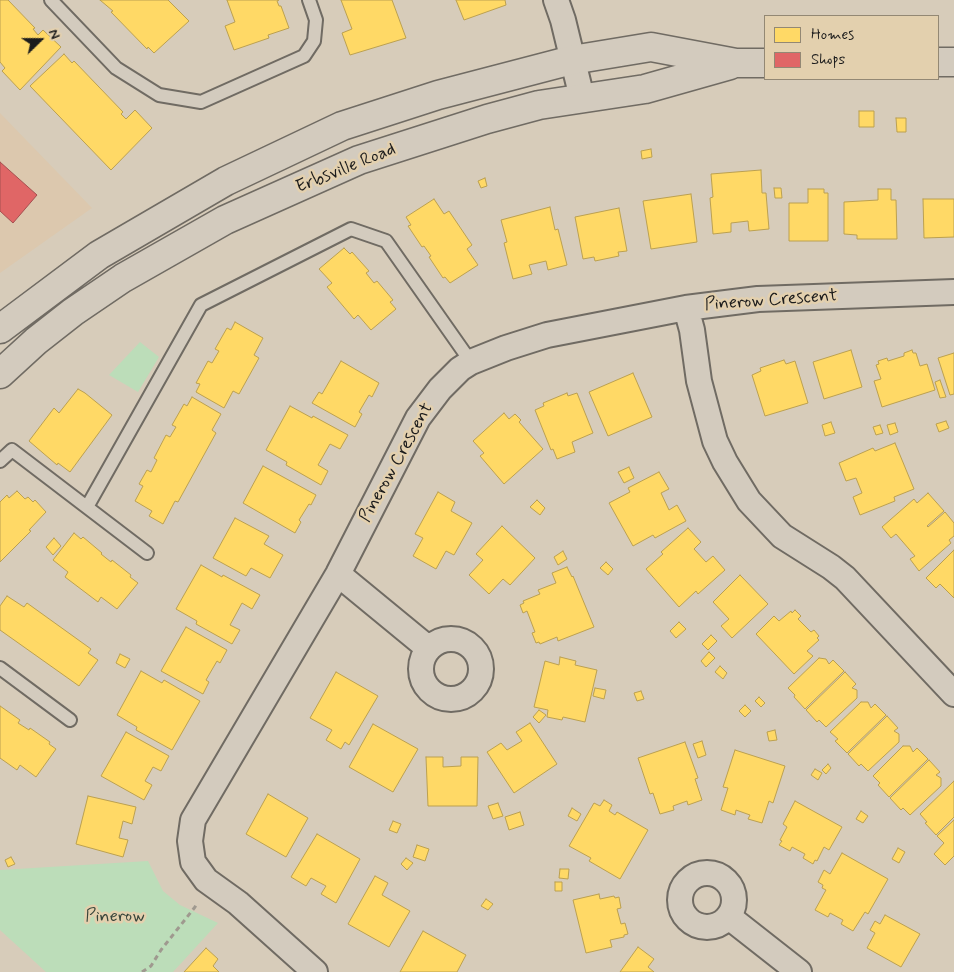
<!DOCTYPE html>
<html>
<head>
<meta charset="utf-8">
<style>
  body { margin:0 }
  #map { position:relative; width:954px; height:972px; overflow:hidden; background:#d7ccba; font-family:Mynerve,sans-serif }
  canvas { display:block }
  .legend { position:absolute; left:764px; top:15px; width:175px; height:65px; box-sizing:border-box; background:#e3d0ae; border:1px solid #938874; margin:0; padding:6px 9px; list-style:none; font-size:15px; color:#1c1c1c }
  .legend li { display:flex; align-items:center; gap:10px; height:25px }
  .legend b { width:25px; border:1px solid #938874 }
  .north { position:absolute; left:15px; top:15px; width:50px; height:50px; -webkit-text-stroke:4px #e3d0ae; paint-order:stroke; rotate:68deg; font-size:14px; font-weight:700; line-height:20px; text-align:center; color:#1c1c1c }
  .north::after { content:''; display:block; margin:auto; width:18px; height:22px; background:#1c1c1c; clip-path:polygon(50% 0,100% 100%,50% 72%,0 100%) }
</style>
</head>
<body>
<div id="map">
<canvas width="954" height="972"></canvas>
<ul class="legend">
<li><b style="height:14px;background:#ffd966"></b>Homes</li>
<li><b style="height:14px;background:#e06666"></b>Shops</li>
</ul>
<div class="north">N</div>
</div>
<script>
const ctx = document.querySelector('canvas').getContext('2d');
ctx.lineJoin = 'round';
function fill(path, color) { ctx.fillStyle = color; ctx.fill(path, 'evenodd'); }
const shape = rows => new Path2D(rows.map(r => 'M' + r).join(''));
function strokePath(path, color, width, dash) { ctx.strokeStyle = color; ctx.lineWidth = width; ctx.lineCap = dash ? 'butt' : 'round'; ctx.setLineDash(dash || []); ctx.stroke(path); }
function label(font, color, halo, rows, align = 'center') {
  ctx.font = font + ' Mynerve,sans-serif'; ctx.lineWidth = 5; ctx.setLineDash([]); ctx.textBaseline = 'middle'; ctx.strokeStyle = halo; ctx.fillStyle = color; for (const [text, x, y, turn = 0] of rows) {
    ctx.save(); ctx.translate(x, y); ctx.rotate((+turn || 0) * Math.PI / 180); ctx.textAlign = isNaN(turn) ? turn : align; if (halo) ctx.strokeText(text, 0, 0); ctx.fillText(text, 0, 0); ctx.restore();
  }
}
const built = shape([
  [0,113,92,208,0,273]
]);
const green = shape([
  [140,342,159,357,138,392,109,375],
  [148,861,163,891,180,905,218,923,173,972,46,972,0,930,0,870]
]);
const homes = shape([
  [0,0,8,0,35,28,33,29,38,35,43,30,61,47,20,90,2,71,5,68,0,62,0,0],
  [100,0,168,0,189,21,154,53,148,47,147,49,111,12,113,11,100,0],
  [227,0,279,0,277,1,279,6,281,6,289,28,268,35,269,38,234,50,225,26,235,22,227,0],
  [341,0,392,0,406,38,350,55,342,33,352,29,341,0],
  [456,0,505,0,506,5,464,20,456,0],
  [64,54,72,63,74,61,123,112,121,114,126,119,135,110,152,128,111,170,30,86,64,54],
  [859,111,874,111,874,127,859,127,859,111],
  [896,118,906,118,906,132,897,132,896,118],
  [651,149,652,157,642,159,641,151,651,149],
  [761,170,762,193,766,193,769,229,749,231,748,221,731,223,731,232,713,234,710,198,713,197,711,174,761,170],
  [485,178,487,186,481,188,478,181,485,178],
  [774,188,781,188,782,198,775,198,774,188],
  [808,189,824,189,824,193,828,193,828,241,789,241,789,203,808,203,808,189],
  [878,189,891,189,891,200,896,200,897,239,857,239,857,235,844,234,844,202,878,200,878,189],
  [691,194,697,242,651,249,643,201,691,194],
  [434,199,444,214,449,211,472,245,467,249,478,265,450,283,445,277,443,278,429,257,431,256,424,246,422,247,408,226,411,225,406,217,434,199],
  [923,199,954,199,954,237,924,238,923,199],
  [550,207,555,230,558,229,567,265,548,270,546,261,529,265,532,274,513,279,504,243,507,242,501,220,550,207],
  [619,208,627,251,618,252,619,256,595,261,594,257,583,259,575,217,619,208],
  [344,248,350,254,352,252,369,271,366,273,374,283,377,281,393,300,390,302,396,309,371,330,358,315,354,319,327,287,332,283,319,269,344,248],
  [235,322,263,338,254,355,259,358,239,394,233,391,224,408,196,392,200,384,196,383,208,361,212,363,219,351,215,349,227,328,231,330,235,322],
  [851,350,862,387,824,399,813,362,851,350],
  [912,350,913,353,916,353,920,366,927,364,935,390,882,407,874,381,881,379,876,365,879,364,878,361,887,358,888,361,904,356,904,353,912,350],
  [954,353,954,394,950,395,938,358,954,353],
  [784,360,786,364,795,361,808,403,765,416,752,375,761,371,760,368,784,360],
  [341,361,379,383,372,397,369,395,359,412,362,414,355,427,312,403,319,392,322,394,341,361],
  [633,373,652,417,608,436,589,392,633,373],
  [940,380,946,397,940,398,935,382,940,380],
  [78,389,85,393,112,415,70,472,58,463,57,465,29,441,54,408,59,413,78,389],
  [567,393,568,396,577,393,593,433,572,442,575,452,557,459,553,449,551,450,535,410,544,406,543,403,567,393],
  [192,397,221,414,212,430,216,433,178,502,175,501,163,524,149,516,152,511,135,501,143,486,139,484,147,470,151,472,157,460,154,458,166,435,170,437,176,427,172,425,184,404,187,406,192,397],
  [290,406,312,418,313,416,348,435,340,449,330,444,318,465,328,471,321,485,286,465,287,462,266,450,290,406],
  [504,413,509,419,515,414,521,420,519,422,543,449,504,484,480,456,484,453,473,441,504,413],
  [946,421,949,428,939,432,936,424,946,421],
  [831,422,835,433,825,436,822,425,831,422],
  [895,423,898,432,890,435,887,425,895,423],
  [880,425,883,433,876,435,873,427,880,425],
  [895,443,914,489,894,497,895,501,860,515,853,497,862,493,856,478,846,481,839,463,873,448,875,451,895,443],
  [263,466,316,495,311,505,309,504,299,520,301,522,295,533,243,503,263,466],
  [629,467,634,478,624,483,618,472,629,467],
  [659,472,669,489,661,493,669,510,677,505,686,521,655,538,653,535,633,546,609,503,630,492,628,488,659,472],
  [17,491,25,499,28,497,33,502,35,500,46,512,29,530,31,531,0,562,0,502,7,495,9,498,17,491],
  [438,492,455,502,451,511,472,523,454,555,446,551,436,569,413,556,423,538,415,534,438,492],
  [928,493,944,511,927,526,928,527,945,512,954,523,954,536,949,540,951,543,919,571,910,559,915,556,896,534,891,538,882,527,914,499,917,503,928,493],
  [537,500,545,508,540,515,530,507,537,500],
  [235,518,269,536,264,544,283,555,270,578,251,568,246,576,213,558,235,518],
  [502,526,535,558,510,585,503,579,489,594,469,575,483,560,476,554,502,526],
  [688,528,701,542,694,549,706,562,713,556,725,570,698,594,696,591,679,607,646,569,663,554,661,552,688,528],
  [74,533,81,539,83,537,102,553,101,554,111,562,112,560,131,575,130,577,138,583,117,609,101,597,98,602,65,577,68,572,53,560,74,533],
  [54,538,61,546,53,555,46,547,54,538],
  [954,550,954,598,940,584,936,588,926,578,954,550],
  [563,551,567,559,558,565,554,557,563,551],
  [606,562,613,569,608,575,600,568,606,562],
  [201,565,222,577,223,575,260,595,252,609,242,603,230,625,240,630,232,644,196,624,197,621,176,609,201,565],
  [567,567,572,577,573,576,594,627,558,641,557,637,540,644,539,642,536,643,532,633,535,632,527,611,523,613,520,605,524,603,523,601,540,594,538,590,556,583,552,573,567,567],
  [740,575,768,604,732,638,721,626,729,619,713,602,740,575],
  [7,596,24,607,27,603,91,649,88,653,98,660,79,686,0,630,0,606,7,596],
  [795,610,801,616,798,619,811,632,814,630,819,636,817,638,819,640,807,651,813,656,794,674,756,634,774,616,779,621,791,611,792,613,795,610],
  [679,622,686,629,676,638,670,631,679,622],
  [186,627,227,650,220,663,217,661,206,680,209,682,203,694,161,671,186,627],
  [711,635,717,641,708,650,702,644,711,635],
  [709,652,715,658,706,667,701,661,709,652],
  [120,654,130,659,125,668,116,663,120,654],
  [560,657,576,661,575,665,597,670,585,722,563,717,562,720,547,717,548,710,534,707,545,661,559,665,560,657],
  [819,658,826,659,829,664,833,660,844,671,805,709,794,697,795,695,788,688,819,658],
  [720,666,727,673,723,679,715,672,720,666],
  [141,671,162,683,164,680,200,701,172,750,136,730,137,727,117,715,141,671],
  [336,672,378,696,349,745,345,742,341,749,326,740,332,730,310,718,336,672],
  [845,672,856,684,852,688,857,690,857,698,826,727,819,720,817,722,806,710,845,672],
  [595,688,606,690,604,699,593,696,595,688],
  [641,691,644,699,637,701,634,693,641,691],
  [759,697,765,703,761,707,755,701,759,697],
  [861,702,868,702,871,708,875,704,886,715,847,753,835,741,838,739,830,732,861,702],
  [745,705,751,711,745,717,739,711,745,705],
  [0,706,20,720,18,723,29,730,30,728,50,742,49,744,56,749,36,777,20,765,17,770,0,758,0,706],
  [539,710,546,715,539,723,533,717,539,710],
  [887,716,898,728,894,731,899,734,899,742,868,771,861,764,859,766,848,754,887,716],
  [530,723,557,764,514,793,487,752,501,743,507,750,522,741,516,732,530,723],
  [373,724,418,749,393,792,349,767,373,724],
  [775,730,777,740,769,741,767,732,775,730],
  [126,732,169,756,161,771,153,767,145,781,152,785,144,800,101,776,126,732],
  [702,741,706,755,698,758,693,744,702,741],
  [685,742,698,778,695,779,702,800,688,805,687,801,673,806,674,810,660,814,653,793,650,794,638,758,685,742],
  [903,746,910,746,913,752,917,748,928,759,889,797,878,785,880,783,873,776,903,746],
  [735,750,785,766,773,803,769,801,762,823,748,819,750,815,736,810,735,815,721,810,728,788,723,787,735,750],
  [426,757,443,757,443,767,461,766,461,757,478,757,477,806,428,806,426,757],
  [929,760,940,772,936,775,941,778,941,786,910,815,903,808,901,810,890,798,929,760],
  [828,764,831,768,826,774,822,770,828,764],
  [815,769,822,773,818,780,811,775,815,769],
  [954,781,954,817,936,835,925,823,927,822,920,814,954,781],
  [268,794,308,818,286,857,246,834,268,794],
  [88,796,136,807,132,824,123,821,119,838,128,840,123,857,76,844,88,796],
  [604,800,612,805,609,811,615,815,617,812,648,830,620,879,589,861,591,858,569,846,594,803,600,806,604,800],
  [795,801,842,827,829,850,824,847,817,861,815,860,813,864,803,858,805,854,792,847,790,851,779,845,782,841,780,840,787,827,783,824,795,801],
  [498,803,503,816,493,819,488,806,498,803],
  [572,808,581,814,577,821,568,816,572,808],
  [861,811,868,816,863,823,856,819,861,811],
  [520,812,524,825,509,830,505,817,520,812],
  [954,820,954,856,945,865,934,854,944,843,937,836,954,820],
  [393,821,401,824,397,833,389,830,393,821],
  [317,834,360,859,336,903,321,894,326,886,311,878,306,886,291,877,317,834],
  [417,845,429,849,425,861,413,857,417,845],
  [898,848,905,852,899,863,892,859,898,848],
  [842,853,888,879,868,914,865,912,853,931,841,924,843,920,830,913,828,917,815,910,826,890,822,888,823,885,818,882,824,870,830,874,842,853],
  [11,857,15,864,8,867,5,860,11,857],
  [406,858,413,863,407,870,401,864,406,858],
  [560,869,569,869,568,879,559,878,560,869],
  [375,876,388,883,382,895,410,911,389,947,348,924,375,876],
  [555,882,562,882,562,891,555,891,555,882],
  [599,894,600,899,614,896,615,898,619,897,621,908,617,909,621,924,625,923,628,934,624,935,624,937,610,940,612,947,586,953,573,900,599,894],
  [486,899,493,904,488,910,481,906,486,899],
  [885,915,920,934,901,967,867,948,875,933,870,930,875,921,880,924,885,915],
  [423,931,466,955,457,972,400,972,423,931],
  [638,947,654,959,648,967,654,972,620,972,638,947],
  [206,948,218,959,213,966,219,972,184,972,206,948]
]);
const shops = shape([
  [0,162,37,195,13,223,0,211,0,162]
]);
const path = shape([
  [142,972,151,966,161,950,195,907,197,902]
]);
const lane = shape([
  [51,0,116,68,159,95,201,102,304,56,314,41,316,20,309,0],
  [0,461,12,450,147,553],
  [87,507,201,305,351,229,386,241,471,362],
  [0,668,70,720]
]);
const street = shape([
  [556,0,563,20,582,98],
  [686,308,692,330,699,381,715,441,725,462,749,501,782,536,831,567,845,578,954,694],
  [338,574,428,648],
  '421 669a30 30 0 1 1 60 0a30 30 0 1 1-60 0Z',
  '680 900a27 27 0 1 1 54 0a27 27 0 1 1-54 0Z',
  [729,917,799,972],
  [315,972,238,903,206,880,193,862,190,841,193,820,338,574,418,418,440,389,460,369,471,362,506,348,547,335,686,308,758,299,954,292]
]);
const secondary = shape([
  [938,62,954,62],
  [0,329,99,255,226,181,342,126,438,95,572,60,651,47,736,63,765,63],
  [0,374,36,341,73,312,123,278,225,220,359,160,487,119,539,105,645,89,730,65]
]);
const streetNames = [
  ["Erbsville Road",346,169,-22],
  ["Pinerow Crescent",771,301,-4],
  ["Pinerow Crescent",397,463,-61]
];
const parkNames = [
  ["Pinerow",115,917]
];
fill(built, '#dcc8ae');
fill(green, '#bcddb9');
fill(homes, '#ffd966');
strokePath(homes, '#bba050', 1);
fill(shops, '#e06666');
strokePath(shops, '#a55050', 1);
strokePath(lane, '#706b63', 16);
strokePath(street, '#706b63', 28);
strokePath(secondary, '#706b63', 31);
strokePath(path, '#9f998f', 3, [5, 4]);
strokePath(lane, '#d3cbbe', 12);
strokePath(street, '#d3cbbe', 24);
strokePath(secondary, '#d3cbbe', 28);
label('18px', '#1c1c1c', '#e3d0ae', streetNames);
label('18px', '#37453b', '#e3d0ae', parkNames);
</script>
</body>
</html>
